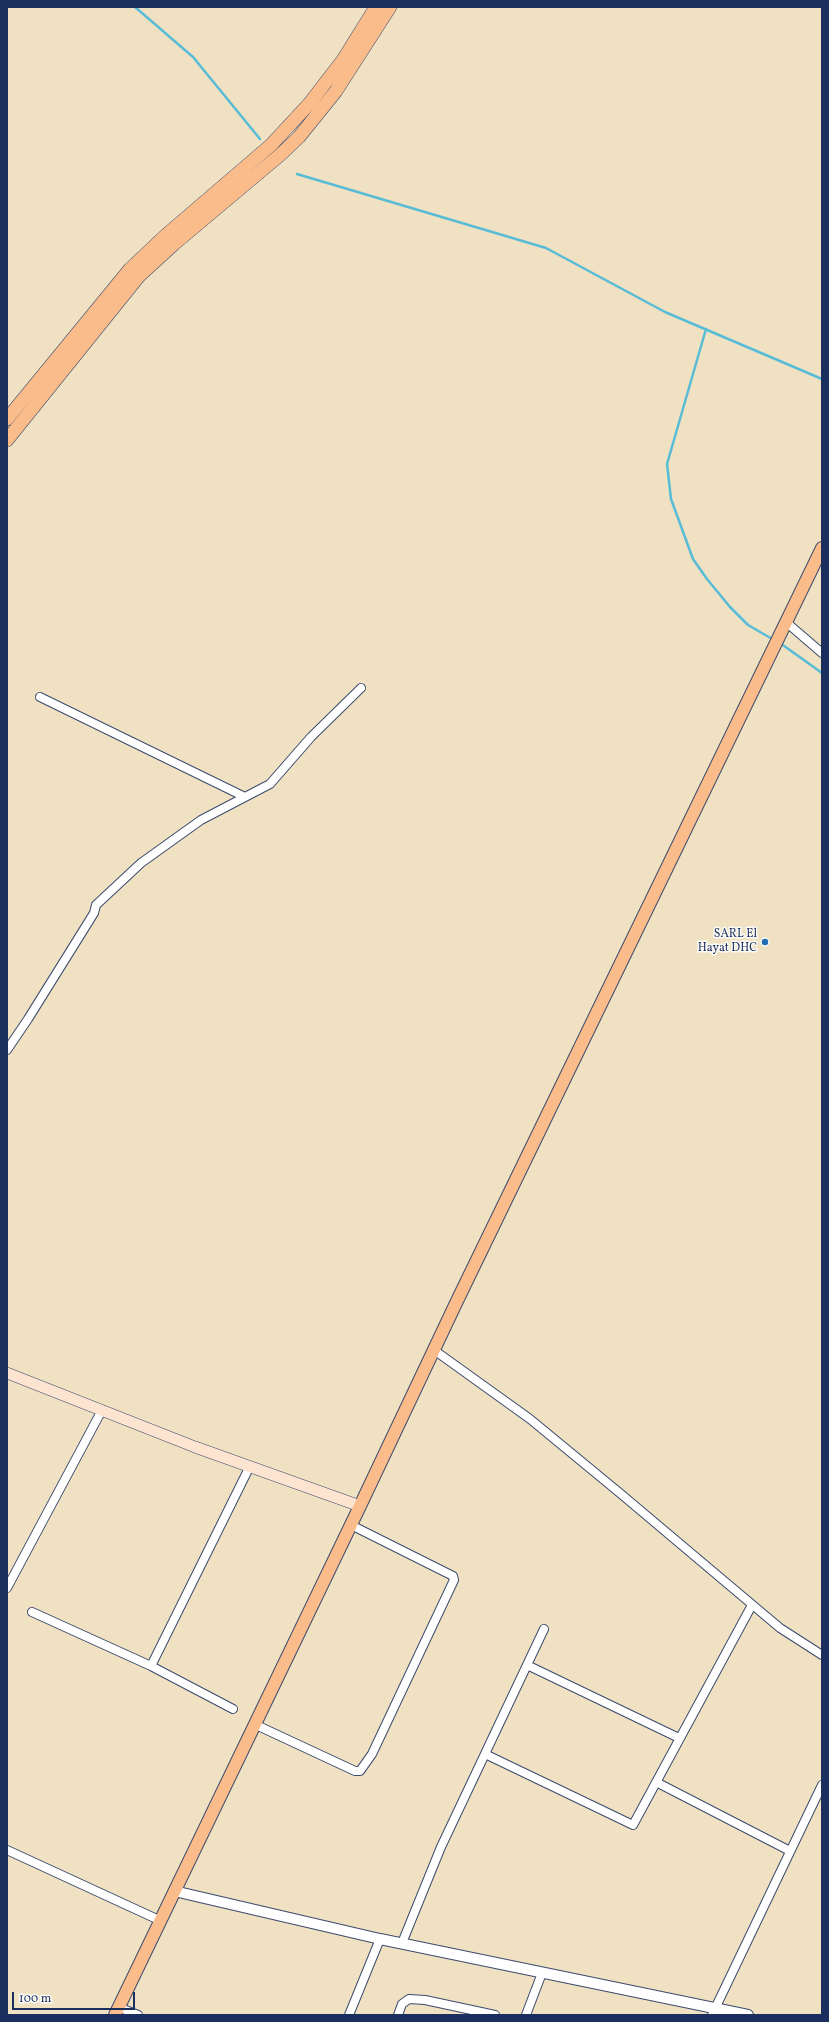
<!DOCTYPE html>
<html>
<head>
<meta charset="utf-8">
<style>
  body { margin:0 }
  #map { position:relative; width:829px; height:2022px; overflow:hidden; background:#efe1c2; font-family:Vollkorn,serif }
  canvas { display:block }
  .frame { position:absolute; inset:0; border:8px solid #1b2f5e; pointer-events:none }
  .scale { position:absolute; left:12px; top:1992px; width:123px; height:18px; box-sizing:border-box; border:2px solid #1b2f5e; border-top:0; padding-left:5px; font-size:12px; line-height:14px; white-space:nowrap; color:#1b2f5e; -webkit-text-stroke:3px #fdfcf7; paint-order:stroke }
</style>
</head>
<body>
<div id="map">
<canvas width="829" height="2022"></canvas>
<div class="frame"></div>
<div class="scale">100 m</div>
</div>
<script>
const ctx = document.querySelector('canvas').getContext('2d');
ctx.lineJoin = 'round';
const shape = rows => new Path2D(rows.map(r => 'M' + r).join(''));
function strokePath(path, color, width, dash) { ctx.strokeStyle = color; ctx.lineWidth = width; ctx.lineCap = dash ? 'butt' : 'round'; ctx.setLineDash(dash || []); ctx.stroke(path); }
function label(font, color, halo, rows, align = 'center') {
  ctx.font = font + ' Vollkorn,serif'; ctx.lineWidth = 3; ctx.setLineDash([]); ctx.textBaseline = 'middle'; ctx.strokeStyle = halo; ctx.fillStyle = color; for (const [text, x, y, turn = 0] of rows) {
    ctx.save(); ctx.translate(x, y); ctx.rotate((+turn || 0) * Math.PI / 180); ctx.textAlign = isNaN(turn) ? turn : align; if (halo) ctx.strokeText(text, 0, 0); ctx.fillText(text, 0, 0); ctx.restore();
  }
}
const stream = shape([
  [135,7,193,57,260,139],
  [297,174,546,248,665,312,822,379],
  [706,329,667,464,671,499,693,559,707,579,730,607,748,625,774,640],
  [780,643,822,673]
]);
const minor = shape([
  [786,622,822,653],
  [40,697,245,797],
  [7,1050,28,1019,94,913,96,905,141,863,201,820,270,784,311,737,361,688],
  [434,1350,530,1419,621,1494,780,1628,822,1655],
  [7,1588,102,1410],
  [32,1612,151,1666,233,1709],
  [527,1665,679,1738],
  [151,1666,250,1466],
  [254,1724,355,1771,360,1771,372,1754,454,1580,453,1576,351,1525],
  [485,1754,633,1825,752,1605],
  [656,1782,790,1851],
  [7,1850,159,1920],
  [402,1943,441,1847,544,1629],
  [118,2007,138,2015],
  [349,2015,380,1939],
  [398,2015,402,2004,409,1999,425,2000,495,2015],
  [526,2015,542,1973],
  [712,2015,822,1785]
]);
const tertiary = shape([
  [174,1891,380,1939,748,2015]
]);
const secondary = shape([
  [7,1373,195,1447,360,1506]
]);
const primary = shape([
  [115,2015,360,1506,457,1301,822,548]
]);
const trunk = shape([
  [7,419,130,269,165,236,271,145,309,104,343,60,376,7],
  [7,440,139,276,174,244,280,155,299,137,336,91,390,7]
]);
const markers = [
  [765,942,4,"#1f6fb2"]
];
const poiNames = [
  ["SARL El",757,935],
  ["Hayat DHC",757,949]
];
strokePath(stream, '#59bcd7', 2.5);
strokePath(minor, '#3b4a6d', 10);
strokePath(tertiary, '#3b4a6d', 12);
strokePath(secondary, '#3b4a6d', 12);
strokePath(primary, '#3b4a6d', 14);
strokePath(trunk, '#3b4a6d', 14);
strokePath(minor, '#fff', 8);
strokePath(tertiary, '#fff', 10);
strokePath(secondary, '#fde4d1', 11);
strokePath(primary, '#fabc8b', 12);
strokePath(trunk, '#fabc8b', 13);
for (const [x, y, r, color] of markers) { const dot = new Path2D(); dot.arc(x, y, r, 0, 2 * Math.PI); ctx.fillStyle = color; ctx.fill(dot); strokePath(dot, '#fdfcf7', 1.5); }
label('12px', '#1b2f5e', '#fdfcf7', poiNames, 'right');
</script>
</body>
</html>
